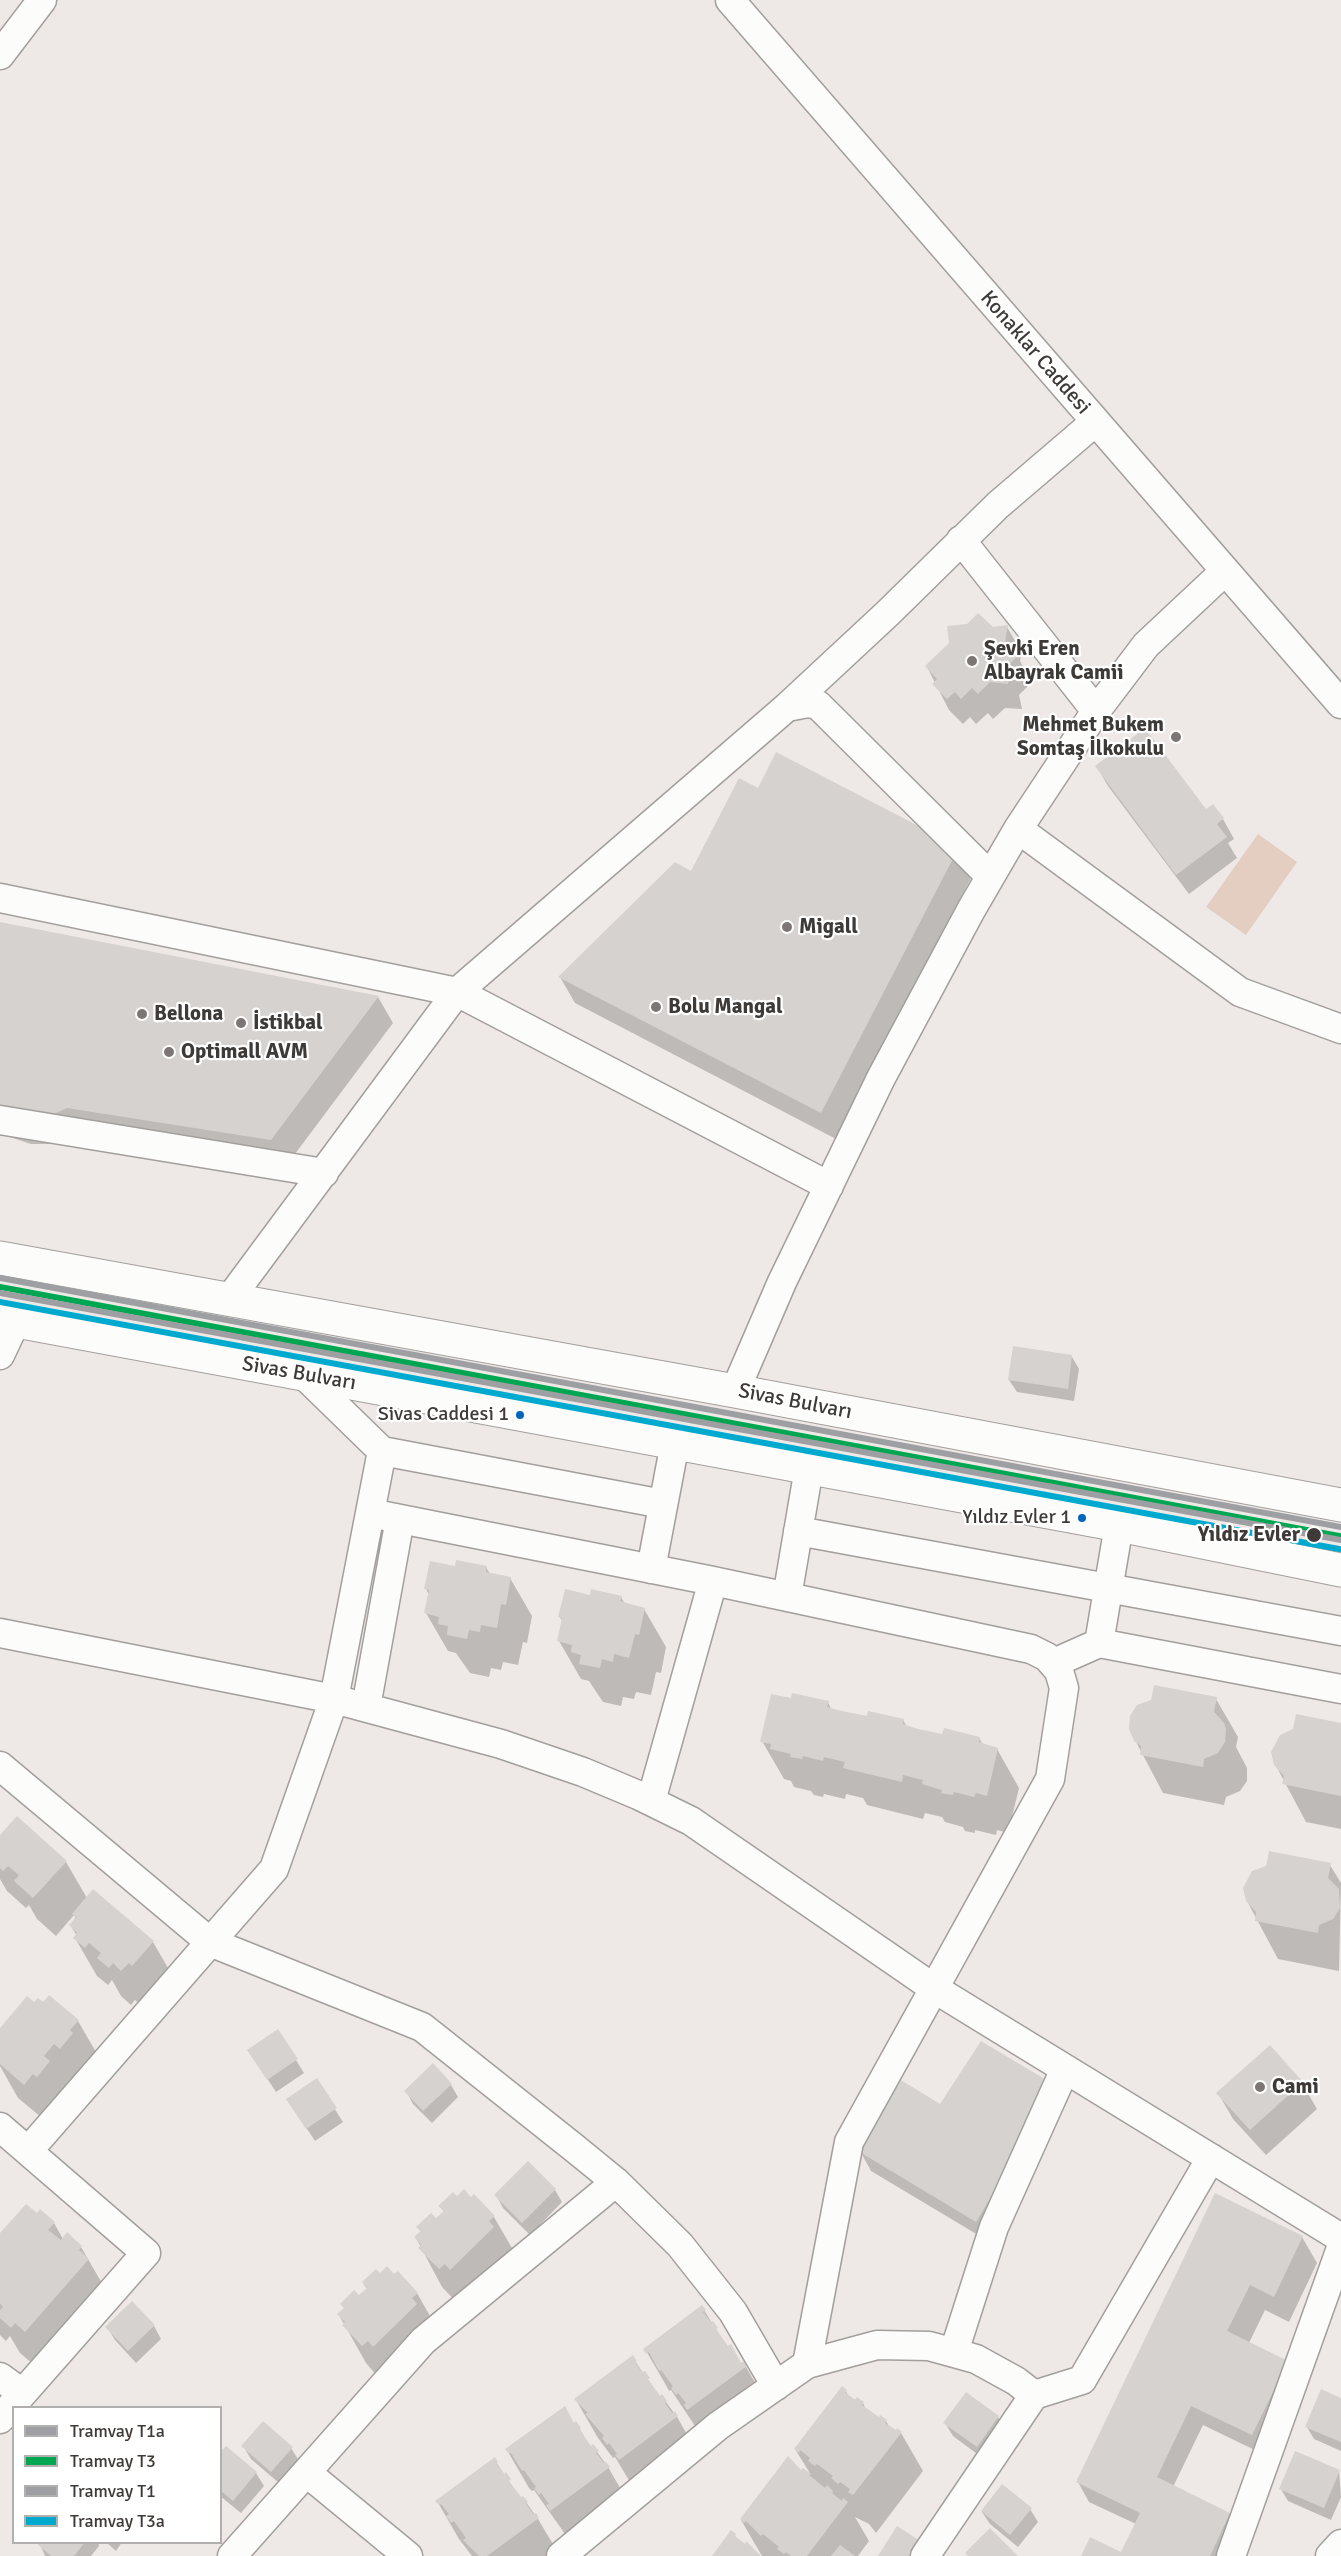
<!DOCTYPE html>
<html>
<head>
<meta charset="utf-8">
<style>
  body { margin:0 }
  #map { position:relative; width:1341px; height:2556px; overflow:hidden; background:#eee9e6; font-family:Signika,sans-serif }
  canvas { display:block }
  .legend { position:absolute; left:12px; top:2406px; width:210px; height:138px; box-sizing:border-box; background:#fff; border:2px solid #b2b0af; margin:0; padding:8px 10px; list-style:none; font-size:18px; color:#3e3a37 }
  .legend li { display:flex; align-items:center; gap:12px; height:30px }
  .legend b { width:30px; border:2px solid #b2b0af }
</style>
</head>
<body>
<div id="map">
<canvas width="1341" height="2556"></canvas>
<ul class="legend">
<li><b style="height:8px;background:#9d9fa2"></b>Tramvay T1a</li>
<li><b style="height:8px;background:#00a651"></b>Tramvay T3</li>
<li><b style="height:8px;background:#9d9fa2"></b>Tramvay T1</li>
<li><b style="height:8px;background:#00a9ce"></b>Tramvay T3a</li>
</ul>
</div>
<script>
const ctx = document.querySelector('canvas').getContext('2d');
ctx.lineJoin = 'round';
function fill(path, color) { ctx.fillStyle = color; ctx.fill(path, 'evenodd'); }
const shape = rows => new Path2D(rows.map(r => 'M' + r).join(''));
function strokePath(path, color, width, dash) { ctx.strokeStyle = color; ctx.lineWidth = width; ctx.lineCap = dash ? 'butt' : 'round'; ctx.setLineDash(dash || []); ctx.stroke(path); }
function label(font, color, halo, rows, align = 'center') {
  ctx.font = font + ' Signika,sans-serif'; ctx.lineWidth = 4.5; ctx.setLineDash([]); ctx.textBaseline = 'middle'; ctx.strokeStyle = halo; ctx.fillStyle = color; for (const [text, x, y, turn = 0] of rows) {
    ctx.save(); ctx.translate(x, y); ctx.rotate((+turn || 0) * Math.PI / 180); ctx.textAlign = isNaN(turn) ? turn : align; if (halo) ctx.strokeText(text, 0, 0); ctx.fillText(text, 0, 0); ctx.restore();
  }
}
const green = shape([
  [1258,834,1297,862,1246,935,1206,907]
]);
const shadow = shape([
  [1007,627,1022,653,1020,661,1032,682,1019,695,1022,709,1005,708,993,719,988,713,976,724,970,717,963,724,949,710,927,667,992,628],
  [1097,767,1223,819,1234,839,1228,843,1237,858,1189,894,1108,786],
  [759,790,957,848,973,874,836,1139,575,1003,560,977,691,873],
  [0,923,378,997,393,1023,286,1166,82,1133,54,1144,31,1144,7,1136],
  [1072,1357,1079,1369,1074,1401,1017,1392,1009,1380],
  [486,1567,490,1574,510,1578,532,1616,527,1643,523,1642,518,1665,503,1662,501,1670,491,1668,489,1677,470,1673,456,1653,448,1651,426,1613,429,1595,426,1589,456,1568],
  [591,1597,621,1597,625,1604,644,1609,666,1647,661,1673,656,1672,651,1695,636,1692,634,1699,623,1697,621,1706,603,1702,589,1681,581,1679,559,1641,563,1622,560,1617],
  [1216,1699,1238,1737,1236,1747,1247,1768,1247,1781,1240,1791,1226,1797,1224,1805,1163,1793,1135,1740],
  [828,1702,831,1709,868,1718,903,1720,907,1727,944,1736,979,1738,983,1745,997,1749,1019,1788,1008,1833,997,1830,996,1835,975,1830,975,1833,965,1831,963,1827,945,1822,942,1817,925,1813,923,1819,867,1805,863,1798,846,1794,845,1799,824,1794,823,1797,814,1795,811,1791,794,1787,791,1781,784,1779,762,1741],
  [1341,1725,1341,1829,1306,1822,1275,1764],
  [0,1837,66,1862,87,1898,153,1942,175,1980,144,2008,135,2000,131,2005,121,1996,112,1980,108,1985,97,1976,75,1938,77,1936,71,1926,76,1919,74,1915,56,1936,37,1919,29,1905,26,1908,7,1891,0,1879],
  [1330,1865,1341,1883,1339,1971,1278,1959,1247,1901],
  [34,2004,78,2021,100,2059,47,2122,18,2098,0,2066,0,2031],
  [278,2031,304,2073,276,2092,257,2063],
  [317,2081,343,2122,315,2141,296,2112],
  [1047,2082,988,2241,871,2171,860,2151,941,2106],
  [1302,2083,1317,2109,1266,2155,1233,2119,1218,2093],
  [451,2085,458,2097,432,2123,413,2104,406,2091],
  [555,2190,562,2202,530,2235,503,2208,496,2195],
  [1216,2195,1302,2237,1317,2263,1289,2322,1265,2310,1249,2343,1287,2362,1263,2454,1203,2425,1173,2487,1229,2514,1244,2540,1237,2556,1083,2556,1122,2554,1136,2524,1089,2502,1078,2482],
  [440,2206,494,2217,516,2255,461,2307,442,2287,416,2238,421,2232,418,2227,436,2220,444,2212],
  [37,2215,54,2223,63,2239,81,2247,103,2285,34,2365,20,2353,10,2336,6,2341,0,2335,0,2236],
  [363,2283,417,2293,439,2332,384,2384,366,2363,339,2315,367,2289],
  [702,2307,728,2348,741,2365,746,2367,768,2405,699,2432,671,2390,669,2391,667,2387,645,2349],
  [154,2326,161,2339,136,2363,115,2340,107,2327],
  [633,2358,660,2398,666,2402,677,2417,699,2455,630,2482,615,2457,613,2458,598,2438,576,2400],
  [846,2391,849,2397,863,2403,866,2410,879,2419,886,2421,890,2428,901,2433,923,2471,876,2533,869,2524,855,2517,869,2541,858,2556,762,2556,741,2520,803,2470,811,2475,795,2449],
  [1341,2399,1341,2451,1314,2439,1307,2427],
  [998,2417,1005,2429,984,2459,953,2436,945,2423],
  [576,2423,591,2448,597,2452,608,2467,630,2505,565,2534,534,2490,532,2491,529,2488,507,2450],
  [243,2446,291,2448,299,2461,279,2483,251,2459],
  [226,2448,256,2473,264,2486,241,2513,220,2496,220,2455],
  [494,2459,521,2499,523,2498,538,2519,560,2556,472,2556,459,2539,437,2501],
  [1339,2471,1341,2497,1331,2520,1288,2501,1281,2489],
  [1030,2509,1038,2522,1018,2547,990,2524,982,2512],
  [39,2542,98,2542,99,2546,91,2556,45,2556],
  [106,2542,122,2542,116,2551]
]);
const building = shape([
  [978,613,993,627,1008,625,1005,642,1019,655,1005,668,1008,684,990,682,978,694,972,688,961,699,955,692,947,699,932,684,937,679,925,666,949,643,947,626,967,624],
  [1145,728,1206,809,1213,804,1224,818,1217,824,1227,837,1176,875,1095,766],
  [776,752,959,847,821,1113,558,977,675,862,691,871,739,778,758,788],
  [0,922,379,996,271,1140,67,1108,49,1116,0,1114],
  [1013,1346,1072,1355,1068,1389,1008,1380],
  [456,1560,487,1566,486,1572,511,1577,506,1605,501,1604,497,1628,481,1625,480,1632,469,1630,467,1639,447,1635,448,1626,438,1624,439,1617,424,1613,429,1590,424,1589,430,1561,455,1566],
  [565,1589,590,1595,591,1589,622,1596,620,1601,645,1608,639,1635,635,1634,629,1658,614,1654,613,1662,602,1659,600,1668,579,1664,581,1655,571,1652,572,1645,557,1641,562,1618,558,1617],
  [1154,1685,1217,1697,1214,1712,1224,1723,1226,1729,1225,1742,1218,1753,1204,1759,1203,1767,1140,1755,1141,1746,1134,1741,1129,1729,1130,1716,1137,1705,1151,1700],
  [792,1693,829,1701,827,1707,842,1711,867,1716,868,1711,904,1719,903,1724,918,1729,942,1734,944,1728,980,1737,979,1742,998,1748,987,1796,976,1793,974,1797,954,1792,953,1795,941,1793,942,1790,922,1784,923,1780,903,1775,902,1782,843,1768,845,1762,824,1757,823,1761,803,1756,802,1759,790,1757,791,1754,770,1749,771,1744,760,1742,771,1694,791,1698],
  [1296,1714,1341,1723,1341,1796,1282,1784,1284,1776,1274,1765,1271,1752,1280,1735,1293,1729],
  [17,1816,67,1861,33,1898,14,1881,19,1875,8,1866,3,1871,0,1868,0,1835],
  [1269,1851,1331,1863,1328,1878,1339,1889,1340,1908,1333,1919,1319,1925,1318,1933,1255,1921,1256,1912,1246,1901,1243,1888,1252,1871,1266,1866],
  [93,1889,154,1941,132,1966,129,1963,121,1971,113,1963,109,1968,97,1958,101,1953,89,1943,85,1948,73,1938,77,1933,69,1925,76,1917,72,1914],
  [49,1995,79,2020,70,2030,73,2033,60,2049,54,2044,44,2056,50,2061,37,2077,33,2074,24,2085,0,2064,0,2028,27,1996,34,2002,38,1998,43,2002],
  [278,2029,298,2059,267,2080,247,2050],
  [981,2041,1048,2081,998,2185,976,2222,858,2151,901,2080,940,2104],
  [1270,2045,1303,2082,1250,2130,1216,2093],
  [433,2063,452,2084,423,2111,404,2091],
  [317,2078,337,2108,306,2129,286,2099],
  [528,2161,556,2189,522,2223,494,2195],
  [464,2189,471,2197,474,2194,495,2216,489,2221,494,2227,450,2270,445,2264,439,2269,418,2248,421,2245,414,2237,421,2231,416,2227,431,2213,436,2218,444,2211,438,2206,453,2192,457,2196],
  [1215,2193,1303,2236,1274,2297,1250,2285,1227,2331,1288,2361,1252,2435,1191,2406,1157,2477,1230,2513,1210,2556,1081,2556,1090,2537,1121,2552,1140,2513,1076,2482],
  [26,2204,37,2213,40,2209,55,2222,48,2230,61,2240,67,2232,82,2246,79,2250,89,2259,25,2332,15,2323,11,2328,0,2318,0,2310,3,2307,0,2304,0,2233],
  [387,2266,394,2274,398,2271,418,2293,412,2298,417,2304,373,2347,368,2341,362,2346,342,2325,345,2322,337,2314,344,2308,340,2304,354,2290,359,2295,367,2288,362,2282,376,2269,380,2273],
  [132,2301,155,2325,128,2351,105,2327],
  [702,2305,706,2310,703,2312,711,2322,713,2321,718,2328,716,2329,728,2346,731,2344,741,2363,743,2361,747,2366,687,2410,684,2405,686,2403,678,2393,676,2395,671,2388,673,2386,661,2370,659,2371,649,2352,646,2354,643,2349],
  [633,2355,637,2361,635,2362,642,2372,645,2371,650,2378,648,2379,660,2396,662,2394,667,2401,665,2403,672,2413,675,2411,678,2416,619,2460,615,2455,617,2454,609,2443,607,2445,602,2438,604,2436,585,2414,588,2413,574,2399],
  [842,2386,847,2390,845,2392,855,2400,857,2397,864,2402,862,2405,879,2417,880,2415,887,2420,885,2423,896,2430,897,2428,902,2432,853,2495,848,2492,850,2489,840,2482,838,2484,831,2478,833,2476,817,2464,815,2466,808,2461,810,2458,800,2450,799,2453,794,2449],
  [1321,2389,1341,2398,1341,2442,1305,2427],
  [966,2392,999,2416,977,2447,943,2423],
  [565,2406,574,2423,576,2421,581,2428,579,2429,591,2446,593,2444,599,2451,596,2453,604,2463,606,2462,610,2467,550,2511,546,2505,549,2504,541,2493,539,2495,534,2488,536,2487,524,2470,522,2471,511,2453,509,2454,505,2449],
  [263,2421,293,2447,271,2472,241,2446],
  [226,2446,257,2472,233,2501,220,2490,220,2452],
  [1295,2451,1340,2470,1324,2508,1279,2489],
  [788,2456,801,2470,803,2468,810,2473,809,2475,825,2488,827,2485,833,2491,832,2493,842,2501,843,2498,848,2502,807,2556,791,2556,786,2552,784,2554,777,2549,779,2547,763,2534,761,2536,746,2521,744,2523,740,2519],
  [495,2457,498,2462,496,2463,504,2474,506,2472,511,2479,509,2481,521,2497,523,2496,528,2502,526,2504,534,2515,536,2513,539,2518,487,2556,479,2556,463,2540,466,2538,454,2521,451,2523,446,2516,449,2514,441,2504,439,2505,435,2501],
  [1002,2484,1032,2508,1010,2535,981,2511],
  [897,2526,925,2544,917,2556,878,2556],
  [990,2528,1018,2556,968,2556,965,2553],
  [731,2530,736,2534,735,2536,745,2544,746,2541,761,2556,712,2556],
  [35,2542,85,2542,74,2556,51,2556],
  [840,2545,855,2556,831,2556]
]);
const minor = shape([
  [730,0,1341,704],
  [0,55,42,0],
  [961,540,1096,711],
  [787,707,888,613,998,505,1095,422],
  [1018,829,1240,992,1341,1029],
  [0,898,457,992,829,1186],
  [0,1120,324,1173],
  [228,1301,457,992,787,707,808,703,818,705,990,876],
  [0,1355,16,1321],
  [305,1376,382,1451,663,1504],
  [735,1391,782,1282,881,1078,971,910,1018,829,1096,711,1146,645,1225,571],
  [370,1513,713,1581,1031,1649,1047,1657,1059,1671,1064,1688,1050,1779,849,2142,807,2364],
  [798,1531,1341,1631],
  [651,1569,675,1443],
  [787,1597,809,1468],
  [0,1633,334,1699,501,1744,583,1772,638,1795,691,1821,935,1989,1341,2238],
  [1099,1643,1119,1525],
  [1054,1663,1099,1643,1341,1689],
  [366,1707,400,1519],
  [0,1766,210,1942,422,2027,573,2147,616,2182,680,2245,733,2312,776,2386],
  [651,1801,713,1581],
  [0,2127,146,2253,0,2419],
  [28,2151,274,1869,334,1699,382,1451],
  [954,2352,994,2227,1065,2069],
  [0,2377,22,2393],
  [307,2473,408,2556],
  [232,2556,423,2341,616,2182],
  [561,2556,718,2426,807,2364,877,2345,929,2346,976,2359,1016,2381,1034,2395],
  [925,2556,1034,2395,1082,2380,1211,2158],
  [1231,2556,1341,2248],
  [1330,2556,1341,2544]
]);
const highway = shape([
  [0,1258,735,1391,1341,1505],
  [0,1318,1119,1525,1341,1570]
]);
const tram1 = shape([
  [0,1278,1341,1527]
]);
const tram2 = shape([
  [0,1287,1339,1536]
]);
const tram3 = shape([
  [0,1293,1341,1540]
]);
const tram4 = shape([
  [0,1302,1339,1549]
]);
const markers = [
  [972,661,6,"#7c7774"],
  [1176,737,6,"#7c7774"],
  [787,927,6,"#7c7774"],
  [656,1007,6,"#7c7774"],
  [142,1014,6,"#7c7774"],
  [241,1023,6,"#7c7774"],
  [169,1052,6,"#7c7774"],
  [520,1415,5,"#0065bd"],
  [1082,1518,5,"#0065bd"],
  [1314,1535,8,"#3e3a37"],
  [1260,2087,6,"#7c7774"]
];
const busNames = [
  ["Sivas Caddesi 1",509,1415],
  ["Yıldız Evler 1",1071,1518]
];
const streetNames = [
  ["Konaklar Caddesi",1035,353,49],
  ["Sivas Bulvarı",299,1374,10],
  ["Sivas Bulvarı",795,1402,11]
];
const poiNames = [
  ["Şevki Eren",984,649],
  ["Albayrak Camii",984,673],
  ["Mehmet Bukem",1164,725,"right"],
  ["Somtaş İlkokulu",1164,749,"right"],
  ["Migall",799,927],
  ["Bolu Mangal",668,1007],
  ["Bellona",154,1014],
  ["İstikbal",253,1023],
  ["Optimall AVM",181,1052],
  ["Cami",1272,2087]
];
const stopNames = [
  ["Yıldız Evler",1300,1535]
];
fill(green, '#e4cec1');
fill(shadow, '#0003');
fill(building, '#d6d2cf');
strokePath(minor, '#a29f9c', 31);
strokePath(highway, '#a29f9c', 35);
strokePath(minor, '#fcfcfb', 28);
strokePath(highway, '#fcfcfb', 33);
strokePath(tram1, '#9d9fa2', 6);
strokePath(tram2, '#00a651', 6);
strokePath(tram3, '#9d9fa2', 6);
strokePath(tram4, '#00a9ce', 6);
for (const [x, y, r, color] of markers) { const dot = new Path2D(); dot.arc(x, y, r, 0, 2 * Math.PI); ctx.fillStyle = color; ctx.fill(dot); strokePath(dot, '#fff', 2); }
label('20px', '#3e3a37', '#fff', busNames, 'right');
label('21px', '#3e3a37', '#fff', streetNames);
label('bold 21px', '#3e3a37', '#fff', poiNames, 'left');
label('bold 21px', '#3e3a37', '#fff', stopNames, 'right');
</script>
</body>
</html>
